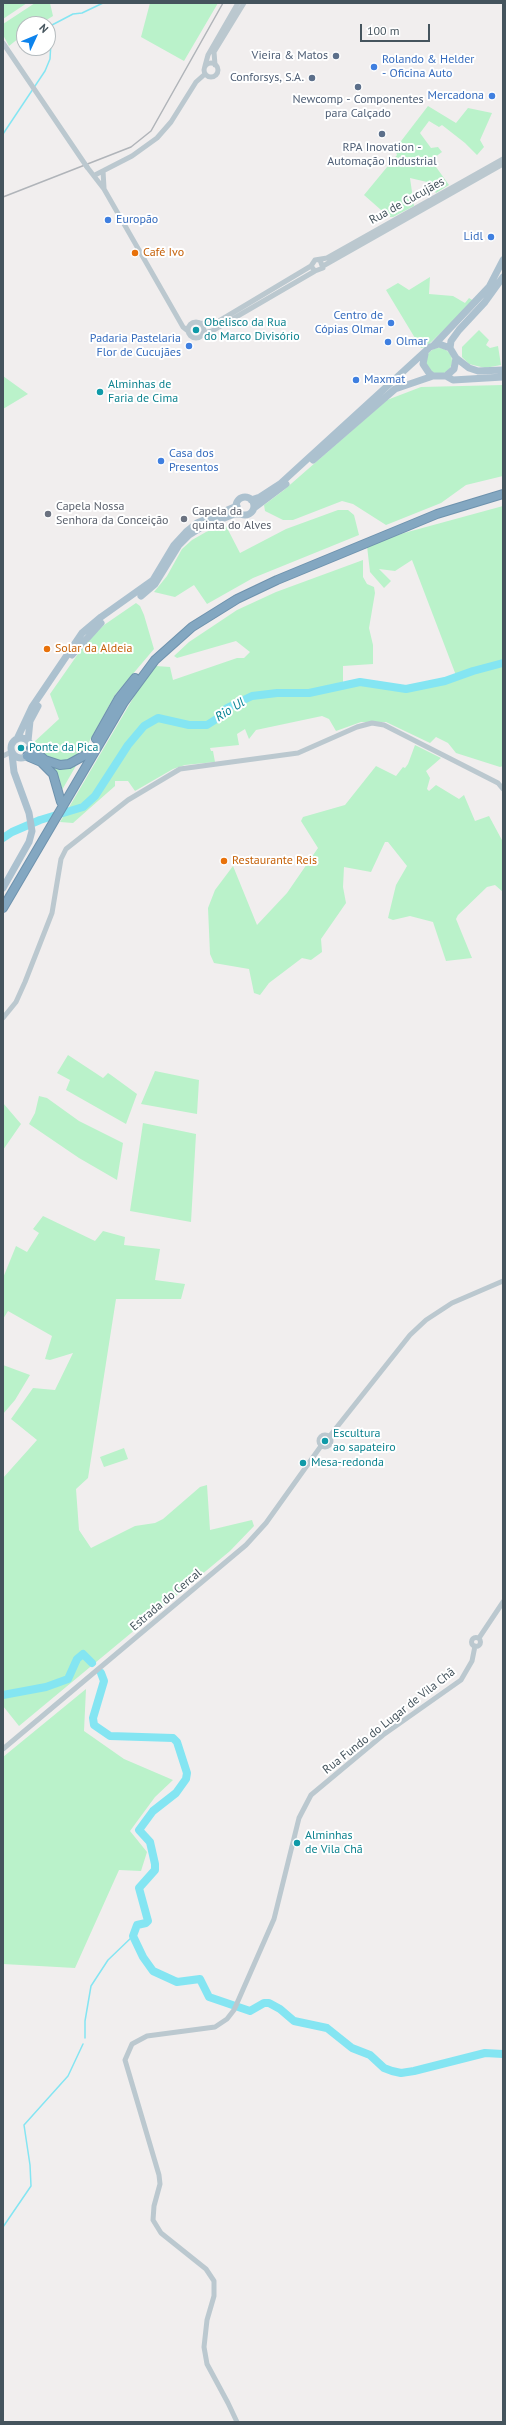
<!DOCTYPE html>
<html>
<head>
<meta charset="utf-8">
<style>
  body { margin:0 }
  #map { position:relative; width:506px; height:2425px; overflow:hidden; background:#f1eeee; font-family:"PT Sans",sans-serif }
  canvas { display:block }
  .frame { position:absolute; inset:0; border:4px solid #45545d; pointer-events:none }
  .north { position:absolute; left:16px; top:16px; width:40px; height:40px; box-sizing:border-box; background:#fff; border:1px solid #b5bbbe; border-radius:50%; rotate:46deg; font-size:11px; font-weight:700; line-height:16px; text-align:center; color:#45545d }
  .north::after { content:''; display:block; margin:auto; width:14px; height:18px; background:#0d83ed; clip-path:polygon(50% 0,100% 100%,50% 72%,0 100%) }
  .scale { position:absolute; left:360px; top:24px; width:70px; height:18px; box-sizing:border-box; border:2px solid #45545d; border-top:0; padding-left:5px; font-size:12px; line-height:14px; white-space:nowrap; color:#45545d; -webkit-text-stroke:3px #fff; paint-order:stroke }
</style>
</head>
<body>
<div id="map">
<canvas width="506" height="2425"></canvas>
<div class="frame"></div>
<div class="north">N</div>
<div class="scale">100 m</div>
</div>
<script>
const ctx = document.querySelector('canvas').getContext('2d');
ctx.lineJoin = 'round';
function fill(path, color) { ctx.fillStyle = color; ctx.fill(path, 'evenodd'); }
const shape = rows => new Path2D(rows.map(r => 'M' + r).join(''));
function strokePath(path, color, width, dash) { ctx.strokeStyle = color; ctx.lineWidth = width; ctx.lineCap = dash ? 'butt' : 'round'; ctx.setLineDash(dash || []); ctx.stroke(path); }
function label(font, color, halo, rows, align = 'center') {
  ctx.font = font + ' "PT Sans",sans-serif'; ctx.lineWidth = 4; ctx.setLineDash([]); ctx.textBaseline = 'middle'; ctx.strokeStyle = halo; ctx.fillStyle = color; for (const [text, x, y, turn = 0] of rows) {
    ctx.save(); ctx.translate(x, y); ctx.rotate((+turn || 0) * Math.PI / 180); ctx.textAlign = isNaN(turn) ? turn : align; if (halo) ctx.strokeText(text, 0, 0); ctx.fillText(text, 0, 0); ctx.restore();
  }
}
const green = shape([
  [3,3,27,3,3,19],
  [35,3,50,3,53,16,40,24,24,24,24,34,9,46,3,35,3,24],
  [150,3,218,3,184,61,141,37],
  [428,106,456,123,468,108,492,113,480,140,484,147,477,155,465,143,442,125,439,127,429,121,420,133,431,148,438,147,442,152,431,160,449,185,436,193,427,182,410,178,414,206,393,217,389,217,364,195,397,155,395,149],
  [430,277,429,294,453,296,465,303,469,298,474,301,426,347,421,348,386,290,398,283,409,290],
  [479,330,489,340,486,345,490,348,498,346,501,365,485,368,469,364,462,357,462,347],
  '426 361a13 13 0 1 1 26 0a13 13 0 1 1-26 0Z',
  [3,376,28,394,3,409],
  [503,385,503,476,466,485,441,503,386,525,353,504,342,501,293,520,283,520,265,511,264,505,284,490,387,400,421,387],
  [503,506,503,766,500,767,456,753,448,743,436,737,430,743,386,722,361,722,336,731,329,719,322,716,256,730,249,739,245,729,237,734,239,745,210,748,211,751,213,751,215,762,185,765,173,769,135,791,128,781,115,781,115,786,73,823,60,822,65,814,83,807,95,798,133,740,149,725,157,720,188,727,207,726,221,717,229,709,251,698,265,695,317,694,360,684,385,689,403,690,457,678,412,560,395,571,379,569,391,581,384,588,370,572,367,546,404,533],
  [338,510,348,510,354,515,359,535,253,578,207,604,194,585,175,597,154,592,167,576,182,549,192,540,206,532,225,524,240,553,286,529],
  [363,560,363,577,367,584,374,587,375,593,369,628,373,645,373,664,343,666,343,683,329,687,308,690,253,693,227,706,217,716,203,723,187,722,158,715,143,724,132,737,91,798,81,805,68,809,135,695,156,666,170,667,173,680,237,658,244,658,250,652,236,641,177,658,174,656,189,642,237,610,276,592],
  [136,603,140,606,144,615,154,649,115,695,84,751,72,760,56,763,38,751,33,743,59,719,50,694,87,641,104,625],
  [415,745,441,758,426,771,430,778,427,789,429,791,436,785,459,799,464,795,475,821,489,816,503,842,503,892,495,885,487,887,458,915,456,919,472,958,446,961,433,922,410,916,393,920,388,918,396,885,407,866,388,842,385,842,371,872,344,867,343,887,346,903,321,939,322,952,311,960,302,958,269,983,260,995,254,993,249,969,214,963,210,954,208,908,215,890,233,866,257,925,287,893,318,848,301,821,303,817,345,805,376,766,396,776,403,767,405,768,408,764],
  [77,764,62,790,59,777,50,766,56,767],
  [68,1055,103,1078,108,1073,111,1075,137,1094,126,1124,66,1090,70,1080,57,1073],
  [155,1071,199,1080,197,1114,141,1104],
  [39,1096,47,1098,79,1121,123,1143,117,1180,79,1158,29,1124,35,1113],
  [3,1103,21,1124,3,1150],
  [143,1123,196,1134,191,1222,130,1211],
  [43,1216,95,1241,103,1231,125,1237,124,1245,160,1249,155,1280,185,1284,181,1299,116,1299,88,1478,76,1489,79,1530,91,1548,135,1526,155,1523,163,1519,200,1487,207,1485,210,1530,252,1520,254,1526,230,1551,19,1726,3,1706,3,1478,37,1440,11,1419,33,1388,55,1390,73,1353,50,1360,45,1359,52,1336,8,1311,3,1319,3,1278,16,1246,27,1252,39,1233,33,1229],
  [3,1365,30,1375,15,1400,3,1414],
  [124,1448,128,1459,104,1467,100,1457],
  [86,1689,84,1731,124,1759,173,1780,155,1797,130,1831,147,1852,141,1871,119,1870,75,1968,3,1964,3,1757]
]);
const stream = shape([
  [3,134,45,71,50,59,52,25,73,14,82,13,103,3],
  [85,2038,85,2021,91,1986,108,1960,133,1936],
  [3,2227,31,2186,30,2165,24,2125,68,2076,83,2044]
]);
const river = shape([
  [3,838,12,832,40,820,83,807,95,796,128,745,144,726,158,718,189,725,207,725,218,718,227,708,252,696,277,693,309,693,360,682,406,689,445,681,473,671,503,663],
  [101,1673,104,1681,93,1718,94,1725,110,1736,173,1738,177,1742,187,1773,186,1779,176,1793,153,1811,139,1830,150,1842,155,1864,155,1870,139,1888,148,1921,146,1923,137,1925,133,1936,143,1957,153,1971,177,1982,200,1979,209,1997,250,2011,264,2003,269,2003,280,2009,294,2021,327,2028,352,2048,370,2055,384,2068,392,2071,401,2073,414,2071,485,2053,503,2054],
  [3,1695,46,1687,68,1679,77,1659,83,1654,92,1663]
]);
const minor = shape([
  '204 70a7 7 0 1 1 14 0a7 7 0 1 1-14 0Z',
  [215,65,214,52,244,3],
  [205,66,208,55,238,3],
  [87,167,104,189,183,327,188,331],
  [103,171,104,188],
  [95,175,132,156,157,138,171,122,196,82,205,74],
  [320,260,323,268,315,271,311,266,315,260,327,258,503,159],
  [323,266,503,164],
  '188 330a8 8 0 1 1 16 0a8 8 0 1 1-16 0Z',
  [200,323,214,324,311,266],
  [203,333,212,331,315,271],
  [3,756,11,752],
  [3,1018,16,1002,25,982,52,913,61,859,66,849,128,800,180,769,298,753,357,727,372,723,384,725,498,783,503,789],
  '319 1441a6 6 0 1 1 12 0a6 6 0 1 1-12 0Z',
  [329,1437,410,1335,426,1320,452,1303,503,1281],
  '471.5 1642a4.5 4.5 0 1 1 9 0a4.5 4.5 0 1 1-9 0Z',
  [479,1638,503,1602],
  [3,1749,246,1545,266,1523,321,1446],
  [237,2422,228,2403,207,2364,204,2347,207,2320,214,2296,214,2281,206,2269,161,2233,153,2220,154,2206,160,2184,159,2175,125,2060,132,2044,147,2036,215,2027,227,2019,234,2010,274,1919,299,1818,311,1795,383,1735,461,1680,472,1661,475,1646]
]);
const major = shape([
  [434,345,489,287,503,260],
  [450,348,451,341,459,330,485,302,503,277],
  [456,358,469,368,478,371,503,370],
  [446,376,453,380,503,377],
  [313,460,395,389,433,376],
  '236 506a9 9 0 1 1 18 0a9 9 0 1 1-18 0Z',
  [251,500,260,497,280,484,430,347,439,344,450,348,456,358,454,369,446,376,433,376,429,373,423,364,425,354],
  [254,508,286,484],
  [141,596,155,584,179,545,189,535,200,528,234,514,241,514],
  [72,655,101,623],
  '11 748a10 10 0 1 1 20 0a10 10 0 1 1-20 0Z',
  [17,739,32,707,82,633,101,617,153,580,174,545,186,532,197,523,237,506],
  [28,741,30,721,38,706],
  [3,888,29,842,32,831,29,813,14,772,12,754]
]);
const highway = shape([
  [96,739,119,698,135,678],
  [31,748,45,760,60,765,69,764,89,753],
  [27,756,41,762,53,774,61,802],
  [3,908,124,702,155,660,192,627,237,599,277,580,437,514,503,494]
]);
const rail = shape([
  [3,197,131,147,151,131,223,3]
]);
const minorBridge = shape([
  [3,43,87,167]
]);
const markers = [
  [336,56,4,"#5c6f8a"],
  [374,67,4,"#3f7fe0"],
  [312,78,4,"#5c6f8a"],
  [358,87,4,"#5c6f8a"],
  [492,96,4,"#3f7fe0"],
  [382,134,4,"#5c6f8a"],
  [108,220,4,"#3f7fe0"],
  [491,237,4,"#3f7fe0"],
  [135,253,4,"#e8710a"],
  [391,323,4,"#3f7fe0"],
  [196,330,4,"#0f9aa8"],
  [388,342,4,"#3f7fe0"],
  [189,346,4,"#3f7fe0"],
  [356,380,4,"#3f7fe0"],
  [100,392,4,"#0f9aa8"],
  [161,461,4,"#3f7fe0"],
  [48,514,4,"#6b7280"],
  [184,519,4,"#6b7280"],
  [47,649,4,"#e8710a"],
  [21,748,4,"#0f9aa8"],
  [224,861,4,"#e8710a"],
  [325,1441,4,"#0f9aa8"],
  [303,1463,4,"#0f9aa8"],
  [297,1843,4,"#0f9aa8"]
];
const serviceNames = [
  ["Vieira & Matos",328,56],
  ["Conforsys, S.A.",304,78],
  ["Newcomp - Componentes",358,100,"center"],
  ["para Calçado",358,114,"center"],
  ["RPA Inovation -",382,148,"center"],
  ["Automação Industrial",382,162,"center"]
];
const shopNames = [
  ["Rolando & Helder",382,60],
  ["- Oficina Auto",382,74],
  ["Mercadona",484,96,"right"],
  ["Europão",116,220],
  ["Lidl",483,237,"right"],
  ["Centro de",383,316,"right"],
  ["Cópias Olmar",383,330,"right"],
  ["Padaria Pastelaria",181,339,"right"],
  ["Flor de Cucujães",181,353,"right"],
  ["Olmar",396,342],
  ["Maxmat",364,380],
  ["Casa dos",169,454],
  ["Presentos",169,468]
];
const streetNames = [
  ["Rua de Cucujães",407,201,-29],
  ["Estrada do Cercal",166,1600,-40],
  ["Rua Fundo do Lugar de Vila Chã",389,1721,-38]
];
const foodNames = [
  ["Café Ivo",143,253],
  ["Solar da Aldeia",55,649],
  ["Restaurante Reis",232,861]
];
const cultureNames = [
  ["Obelisco da Rua",204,323],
  ["do Marco Divisório",204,337],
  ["Alminhas de",108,385],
  ["Faria de Cima",108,399],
  ["Ponte da Pica",29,748],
  ["Escultura",333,1434],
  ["ao sapateiro",333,1448],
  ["Mesa-redonda",311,1463],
  ["Alminhas",305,1836],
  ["de Vila Chã",305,1850]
];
const worshipNames = [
  ["Capela Nossa",56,507],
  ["Senhora da Conceição",56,521],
  ["Capela da",192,512],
  ["quinta do Alves",192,526]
];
const waterNames = [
  ["Rio Ul",230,710,-32]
];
fill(green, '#baf2ca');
strokePath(stream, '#84e5f2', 1.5);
strokePath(river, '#84e5f2', 8);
strokePath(highway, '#6e92ad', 10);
strokePath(minor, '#bbc8cf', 5);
strokePath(major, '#acc1cf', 7);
strokePath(highway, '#83a7c1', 8);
strokePath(rail, '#b0b4b9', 1.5);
strokePath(minorBridge, '#bbc8cf', 5);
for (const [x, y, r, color] of markers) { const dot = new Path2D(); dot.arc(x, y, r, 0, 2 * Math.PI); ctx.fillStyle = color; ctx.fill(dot); strokePath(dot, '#fff', 1.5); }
label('12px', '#4e5e75', '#fff', serviceNames, 'right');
label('12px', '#366cbe', '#fff', shopNames, 'left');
label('12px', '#45545d', '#fff', streetNames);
label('12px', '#c56008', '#fff', foodNames, 'left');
label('12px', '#0d838f', '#fff', cultureNames, 'left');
label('12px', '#5b616d', '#fff', worshipNames, 'left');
label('italic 13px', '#068293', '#fff', waterNames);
</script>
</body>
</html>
